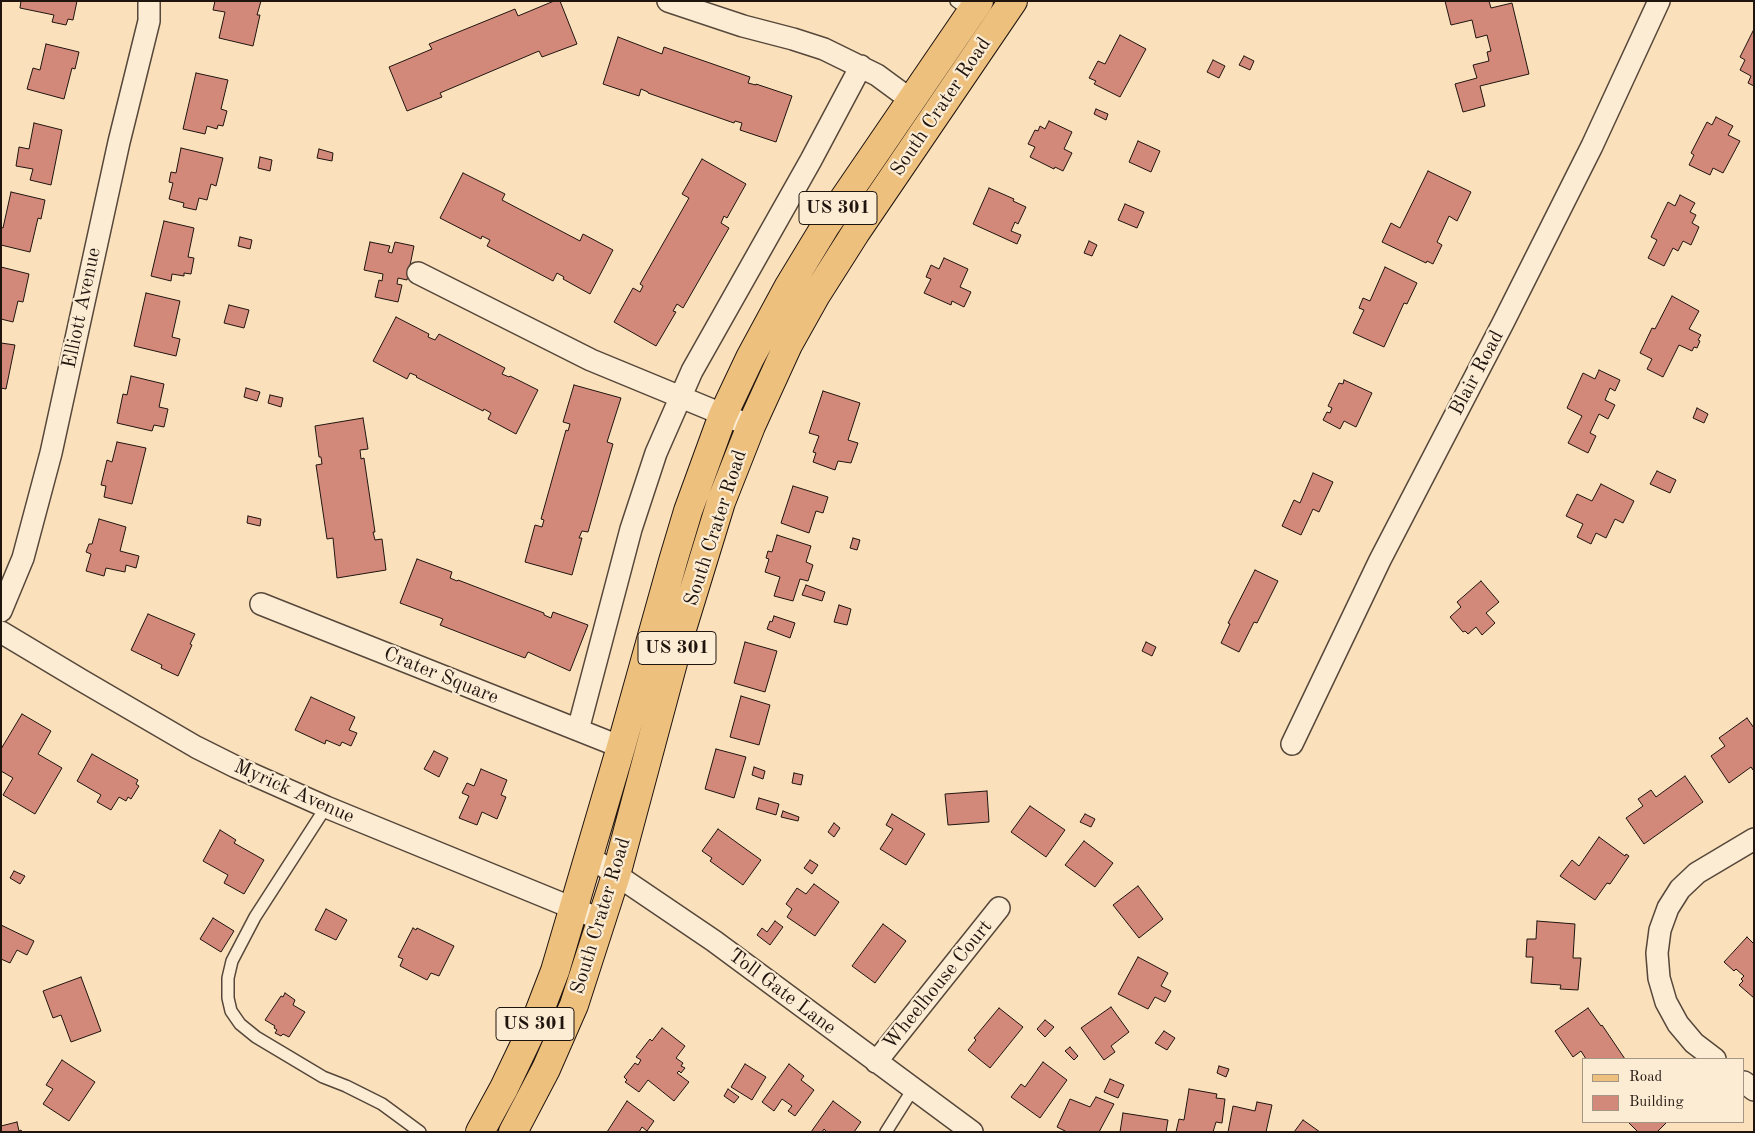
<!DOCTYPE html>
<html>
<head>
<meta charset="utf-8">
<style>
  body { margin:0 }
  #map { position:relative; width:1755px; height:1133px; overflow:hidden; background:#fae1bc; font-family:"Old Standard TT",serif }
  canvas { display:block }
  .frame { position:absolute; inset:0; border:2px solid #20140f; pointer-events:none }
  .legend { position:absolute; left:1582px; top:1058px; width:162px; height:65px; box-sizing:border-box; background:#fcecd3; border:1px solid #a49685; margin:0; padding:6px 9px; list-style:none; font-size:15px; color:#20140f }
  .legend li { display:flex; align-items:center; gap:10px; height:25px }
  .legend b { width:25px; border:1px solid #a49685 }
</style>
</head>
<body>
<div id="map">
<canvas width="1755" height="1133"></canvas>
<div class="frame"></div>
<ul class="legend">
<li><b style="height:6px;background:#edc07e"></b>Road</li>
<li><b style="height:14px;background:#d3897a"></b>Building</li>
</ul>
</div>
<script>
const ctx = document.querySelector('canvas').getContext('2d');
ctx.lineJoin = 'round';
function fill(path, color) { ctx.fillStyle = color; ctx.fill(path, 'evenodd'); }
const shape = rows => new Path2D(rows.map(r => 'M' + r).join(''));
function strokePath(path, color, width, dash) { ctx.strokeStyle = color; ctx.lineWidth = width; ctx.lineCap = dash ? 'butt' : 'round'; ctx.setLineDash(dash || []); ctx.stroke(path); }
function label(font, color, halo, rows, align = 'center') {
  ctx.font = font + ' "Old Standard TT",serif'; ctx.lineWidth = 4.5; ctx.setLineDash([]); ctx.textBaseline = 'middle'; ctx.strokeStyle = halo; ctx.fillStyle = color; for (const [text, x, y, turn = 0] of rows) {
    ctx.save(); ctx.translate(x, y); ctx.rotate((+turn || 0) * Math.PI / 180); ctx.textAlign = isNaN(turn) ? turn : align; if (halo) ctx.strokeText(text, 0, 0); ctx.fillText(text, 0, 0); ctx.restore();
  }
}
const building = shape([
  [21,1,77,1,73,20,68,19,66,25,52,22,54,15,20,8,21,1],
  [215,1,261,1,257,15,260,15,253,46,219,38,225,12,213,10,215,1],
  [554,1,560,1,577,44,542,57,539,51,440,93,442,97,407,111,389,67,432,49,429,44,515,9,518,16,554,1],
  [1445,1,1489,1,1491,8,1512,3,1529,74,1480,86,1485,106,1463,112,1455,84,1477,78,1473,65,1489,61,1487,52,1491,51,1487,35,1476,38,1472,20,1451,25,1445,1],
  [1754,29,1754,86,1748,83,1751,76,1740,70,1745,60,1740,57,1754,29],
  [1120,35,1146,49,1120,97,1094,84,1096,81,1089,78,1098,61,1105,64,1120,35],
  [618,37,662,54,664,47,750,77,748,83,756,85,756,84,792,96,776,142,740,130,742,123,735,121,734,123,648,93,648,92,641,89,639,96,603,84,618,37],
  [46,44,79,52,75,69,72,68,64,99,27,89,33,68,40,70,46,44],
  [1244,56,1254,61,1250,70,1239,65,1244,56],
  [1213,60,1225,66,1219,78,1207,72,1213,60],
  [196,73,228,80,221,109,227,111,223,126,218,125,217,129,207,126,205,134,183,129,196,73],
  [1096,109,1108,114,1106,120,1094,114,1096,109],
  [1716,117,1733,126,1728,135,1740,141,1723,173,1713,168,1710,175,1689,165,1694,155,1691,153,1707,122,1712,125,1716,117],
  [1049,121,1072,132,1064,149,1072,153,1063,171,1055,167,1054,169,1030,157,1035,147,1028,144,1035,130,1038,131,1040,126,1045,129,1049,121],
  [34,123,62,130,51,185,30,180,33,169,16,166,19,147,29,149,34,123],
  [1138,141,1160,151,1151,172,1129,162,1138,141],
  [181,148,223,158,216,186,211,184,207,200,199,198,196,210,183,207,184,203,169,199,173,183,169,182,171,172,176,173,181,148],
  [319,149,333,153,332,161,317,158,319,149],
  [260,157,272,160,270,171,258,168,260,157],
  [702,159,746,184,727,218,724,216,721,223,729,228,683,308,677,304,673,311,676,312,656,346,614,322,633,288,640,292,643,286,640,284,689,198,682,194,702,159],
  [1428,171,1471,192,1457,221,1449,216,1437,242,1442,245,1433,264,1427,261,1426,263,1382,242,1391,223,1400,228,1428,171],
  [463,173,505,194,502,200,580,241,583,234,613,250,590,294,563,279,564,277,557,273,553,281,487,246,490,240,482,236,481,239,440,218,463,173],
  [989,188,1014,199,1013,201,1026,207,1018,224,1015,222,1011,231,1021,235,1017,244,973,224,989,188],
  [11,192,45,200,41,219,38,218,30,252,1,245,1,227,3,228,11,192],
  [1680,195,1695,203,1690,212,1696,215,1692,223,1699,227,1691,245,1683,241,1678,251,1673,248,1664,266,1648,258,1657,240,1651,237,1668,202,1675,206,1680,195],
  [1125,204,1144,212,1137,228,1118,220,1125,204],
  [164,221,194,228,188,257,194,258,191,274,184,273,184,276,172,274,171,281,151,276,164,221],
  [240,237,252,240,250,249,238,246,240,237],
  [1089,241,1097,245,1092,256,1084,253,1089,241],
  [370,242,390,246,388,252,392,253,395,242,414,246,407,280,398,278,397,284,402,285,398,302,375,297,379,280,382,281,383,274,364,270,370,242],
  [944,258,968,269,960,287,971,292,964,307,952,301,951,305,924,293,931,279,926,277,931,265,939,269,944,258],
  [1,267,29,274,23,302,18,301,13,322,1,319,1,267],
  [1385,267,1417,283,1407,304,1404,303,1384,347,1353,333,1364,310,1359,308,1363,298,1370,301,1385,267],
  [146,293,180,301,172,337,180,339,176,356,134,346,146,293],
  [1672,296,1699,311,1689,329,1701,335,1698,340,1700,341,1697,348,1694,347,1692,351,1679,345,1663,377,1647,369,1652,359,1640,353,1652,328,1655,329,1672,296],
  [229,305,249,310,244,328,224,323,229,305],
  [396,317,429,334,428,337,435,340,439,334,505,368,502,374,509,377,510,376,538,390,516,434,488,419,491,413,484,409,483,411,416,377,417,376,410,373,407,379,373,361,396,317],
  [1,343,15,345,6,389,1,388,1,343],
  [1599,370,1620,380,1615,391,1610,388,1605,400,1615,405,1608,419,1599,414,1590,433,1596,436,1588,453,1568,443,1582,416,1567,408,1583,373,1595,379,1599,370],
  [131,376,164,384,159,407,168,409,164,427,154,425,152,431,117,423,123,394,127,395,131,376],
  [1344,380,1372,393,1356,427,1344,421,1340,429,1323,420,1327,412,1330,413,1332,408,1328,406,1339,383,1343,384,1344,380],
  [574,385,621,398,607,442,613,444,588,532,582,531,579,538,582,538,572,575,525,562,535,525,542,527,544,520,541,519,566,430,568,431,570,424,563,422,574,385],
  [246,388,260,392,257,401,244,397,246,388],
  [823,391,860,403,848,440,858,443,851,463,838,461,835,470,813,462,816,453,813,452,819,436,809,433,823,391],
  [270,395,283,398,281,407,268,403,270,395],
  [1697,408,1708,414,1704,423,1693,418,1697,408],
  [363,418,368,449,360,450,361,459,364,458,375,532,373,532,375,540,382,539,386,570,337,578,333,538,327,539,316,465,322,464,321,457,319,457,315,426,363,418],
  [117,442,146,448,132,504,104,497,106,486,101,485,107,460,112,462,117,442],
  [1657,471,1676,480,1670,493,1650,484,1657,471],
  [1313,473,1333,482,1319,512,1313,509,1301,535,1282,526,1294,500,1300,503,1313,473],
  [1601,484,1634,501,1623,523,1615,519,1606,538,1596,533,1591,544,1577,537,1583,524,1566,516,1577,494,1592,501,1601,484],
  [793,486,828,497,823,513,816,511,809,533,781,523,793,486],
  [248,516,261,519,260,526,247,523,248,516],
  [99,519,126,527,120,551,139,556,136,568,126,565,125,572,106,568,104,576,86,571,91,554,86,552,89,544,92,544,99,519],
  [777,535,811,546,806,562,813,565,808,581,800,579,793,601,774,596,780,577,765,572,769,559,766,558,768,551,772,552,777,535],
  [853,538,860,540,857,550,850,548,853,538],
  [417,559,452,572,450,578,457,581,458,580,544,613,544,615,551,618,553,612,588,625,570,671,528,652,525,658,440,625,443,619,400,603,417,559],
  [1255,570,1278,581,1257,623,1254,622,1239,652,1221,643,1230,624,1228,623,1255,570],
  [1481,581,1499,602,1486,613,1495,623,1482,635,1476,627,1468,634,1465,631,1463,632,1450,617,1461,607,1457,602,1481,581],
  [806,585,825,592,822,601,802,595,806,585],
  [839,605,851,609,847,625,834,622,839,605],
  [148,614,195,634,190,644,192,645,178,676,161,668,162,665,131,650,148,614],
  [774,616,795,623,790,638,767,629,770,621,772,622,774,616],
  [745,642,777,651,765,692,734,683,745,642],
  [1146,642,1156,647,1152,656,1142,651,1146,642],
  [741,696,770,705,759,745,730,737,741,696],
  [311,697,355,717,349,730,357,733,351,746,342,742,340,746,326,740,325,744,295,730,311,697],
  [22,714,51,731,38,754,62,768,35,814,3,795,13,778,1,771,1,749,22,714],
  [1747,718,1754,728,1754,769,1753,770,1751,767,1729,783,1711,756,1725,746,1719,738,1747,718],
  [716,749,746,757,734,798,705,789,716,749],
  [434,751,448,758,439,777,424,769,434,751],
  [92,754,138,780,136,784,139,786,131,799,128,797,126,801,119,797,111,810,97,802,101,795,77,781,92,754],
  [754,767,765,771,763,779,752,775,754,767],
  [481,769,507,780,501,795,506,797,497,819,482,812,477,825,459,818,469,796,462,793,467,783,474,786,481,769],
  [794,773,803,775,801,785,792,783,794,773],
  [1685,776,1703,802,1644,844,1626,818,1643,806,1638,799,1651,790,1656,797,1685,776],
  [987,791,989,822,948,825,945,794,987,791],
  [759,798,779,804,776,815,756,809,759,798],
  [1030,806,1065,830,1046,857,1011,832,1030,806],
  [783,811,799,817,798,821,781,817,783,811],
  [892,814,925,834,906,865,880,849,893,829,886,825,892,814],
  [1085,814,1095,819,1091,827,1080,822,1085,814],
  [834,823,840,828,834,837,828,832,834,823],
  [718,829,761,860,743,885,710,861,712,858,702,851,718,829],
  [220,830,236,840,234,843,264,860,244,894,224,883,228,875,203,861,220,830],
  [1599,837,1625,856,1626,854,1629,856,1610,884,1607,883,1595,900,1560,876,1572,860,1579,866,1599,837],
  [1084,841,1113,863,1095,887,1065,865,1084,841],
  [810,860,818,865,812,874,804,868,810,860],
  [14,871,25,876,20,884,10,878,14,871],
  [814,884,839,902,815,936,787,917,792,909,786,904,797,888,806,894,814,884],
  [1138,886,1163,919,1139,938,1113,905,1138,886],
  [326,909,347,920,336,940,315,930,326,909],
  [213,918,234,931,221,952,200,939,213,918],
  [775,921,783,927,770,945,757,935,762,928,767,932,775,921],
  [1537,921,1575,924,1573,958,1581,958,1578,990,1560,989,1561,985,1531,983,1533,957,1526,957,1527,939,1536,939,1537,921],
  [883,924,906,941,875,983,852,966,883,924],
  [1,925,34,941,27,955,17,950,10,963,1,959,1,925],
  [413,928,416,930,417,928,454,946,439,976,431,973,427,980,400,966,403,959,398,957,413,928],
  [1747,937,1754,944,1754,998,1739,985,1743,981,1741,979,1744,976,1736,969,1734,971,1724,962,1747,937],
  [1138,957,1168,973,1161,986,1171,991,1165,1002,1155,997,1148,1009,1118,994,1138,957],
  [81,977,101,1031,71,1042,61,1015,53,1018,43,991,81,977],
  [285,993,295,1000,293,1005,305,1012,289,1037,283,1034,281,1036,275,1033,277,1030,274,1028,275,1026,265,1020,281,996,283,997,285,993],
  [1111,1007,1129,1032,1111,1046,1115,1052,1104,1060,1081,1028,1111,1007],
  [999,1008,1023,1027,990,1068,968,1050,976,1040,974,1038,999,1008],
  [1588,1008,1601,1026,1602,1025,1625,1059,1586,1059,1581,1051,1573,1057,1555,1031,1588,1008],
  [1045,1020,1054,1027,1045,1037,1037,1029,1045,1020],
  [662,1028,685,1046,676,1058,683,1063,681,1066,685,1068,681,1073,679,1071,677,1073,689,1082,674,1101,648,1080,639,1092,625,1082,627,1080,624,1077,635,1063,638,1065,641,1060,636,1057,650,1039,652,1041,662,1028],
  [1164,1031,1175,1038,1167,1050,1155,1043,1164,1031],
  [1070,1047,1078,1056,1074,1060,1065,1051,1070,1047],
  [62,1060,95,1082,69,1121,43,1104,53,1089,46,1085,62,1060],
  [1043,1062,1067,1080,1040,1118,1011,1097,1021,1084,1025,1087,1043,1062],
  [745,1064,766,1077,752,1100,731,1087,745,1064],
  [789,1064,804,1076,801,1080,814,1090,795,1116,788,1111,792,1106,782,1099,774,1111,762,1102,789,1064],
  [1219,1066,1229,1069,1226,1077,1217,1073,1219,1066],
  [1110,1079,1124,1085,1118,1098,1104,1092,1110,1079],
  [728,1089,739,1097,734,1103,724,1096,728,1089],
  [1189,1089,1217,1094,1216,1098,1225,1099,1222,1123,1216,1122,1213,1132,1176,1132,1179,1119,1184,1120,1189,1089],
  [1096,1097,1114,1104,1099,1132,1067,1132,1057,1127,1070,1099,1090,1107,1096,1097],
  [627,1101,654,1121,647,1131,642,1127,639,1132,607,1132,627,1101],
  [833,1101,861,1122,854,1132,827,1132,824,1129,822,1132,811,1132,833,1101],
  [1257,1102,1272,1105,1266,1132,1228,1132,1233,1106,1255,1111,1257,1102],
  [1123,1113,1168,1120,1166,1132,1120,1132,1123,1113],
  [1303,1120,1320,1132,1294,1132,1303,1120],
  [17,1122,19,1131,21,1130,22,1132,1,1132,1,1126,17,1122],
  [1628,1122,1667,1122,1657,1132,1638,1132,1628,1122]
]);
const service = shape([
  [956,1,972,13],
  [326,807,255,917,232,961,228,978,228,998,231,1011,240,1024,256,1037,323,1077,346,1086,382,1104,420,1132],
  [886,1132,913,1089]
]);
const minor = shape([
  [668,1,743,26,793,39,824,49,877,75,911,100],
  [418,273,591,360,751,426],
  [261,604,621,747],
  [1,611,23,558,51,453,119,142,149,21,149,1],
  [1,632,81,680,196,747,236,767,326,807,602,920],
  [578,730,631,529,656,453,692,371,811,160,861,66],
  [1292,744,1380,560,1503,323,1592,146,1659,1],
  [590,857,714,941,972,1132],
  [1715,1059,1694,1043,1678,1024,1666,1002,1659,978,1657,953,1660,930,1668,908,1680,889,1697,873,1754,839],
  [876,1062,999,908],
  [1744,1082,1754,1090]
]);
const primary = shape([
  [480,1132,504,1088,535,1023,555,971,621,747,673,561,688,511,723,415,750,358,789,286,826,225,979,1],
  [513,1132,546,1069,574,1005,616,875,682,629,721,502,751,426,788,345,816,295,856,232,1013,1]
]);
const shields = [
  [838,208,78],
  [677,648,78],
  [535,1024,78]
];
const shieldNames = [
  ["US 301",838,208],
  ["US 301",677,648],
  ["US 301",535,1024]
];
const streetNames = [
  ["South Crater Road",941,107,-56],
  ["Elliott Avenue",82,308,-78],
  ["Blair Road",1477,373,-62],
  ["South Crater Road",716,528,-72],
  ["Crater Square",441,676,22],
  ["Myrick Avenue",294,792,24],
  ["South Crater Road",601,916,-73],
  ["Wheelhouse Court",938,985,-51],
  ["Toll Gate Lane",782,992,37]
];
fill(building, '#d3897a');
strokePath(building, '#20140f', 1);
strokePath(service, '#56473a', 14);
strokePath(minor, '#56473a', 24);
strokePath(primary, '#20140f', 30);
strokePath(service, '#fcecd3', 11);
strokePath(minor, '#fcecd3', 21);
strokePath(primary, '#edc07e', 28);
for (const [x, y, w] of shields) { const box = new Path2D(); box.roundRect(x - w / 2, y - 16.5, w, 33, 4); ctx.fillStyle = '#fcecd3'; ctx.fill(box); strokePath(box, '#20140f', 1); }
label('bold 19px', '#20140f', null, shieldNames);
label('20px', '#20140f', '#fcecd3', streetNames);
</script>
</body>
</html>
